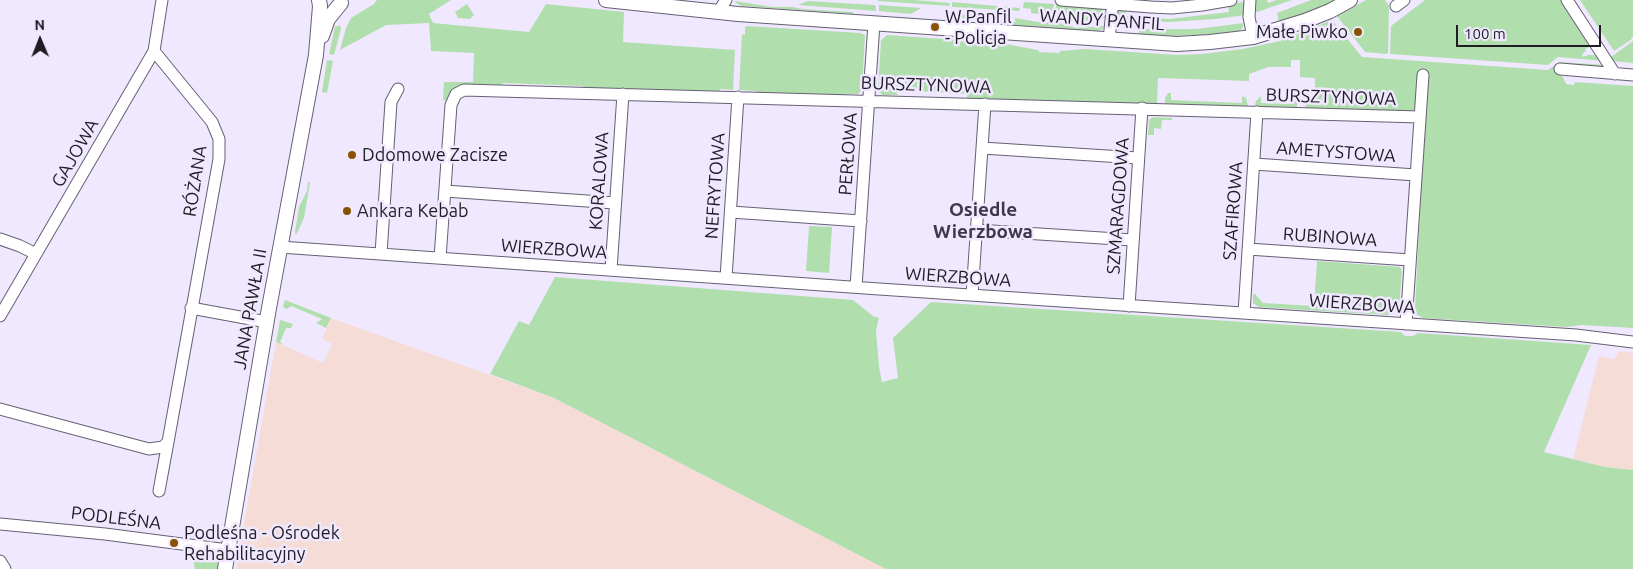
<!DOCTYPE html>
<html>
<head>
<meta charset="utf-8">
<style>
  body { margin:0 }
  #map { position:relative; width:1633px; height:569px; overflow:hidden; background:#f0e8ff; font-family:Ubuntu,sans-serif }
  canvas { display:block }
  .north { position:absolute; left:15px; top:15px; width:50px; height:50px; -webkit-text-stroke:4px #f0e8ff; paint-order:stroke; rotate:359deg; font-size:14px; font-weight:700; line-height:20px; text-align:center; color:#1f1c24 }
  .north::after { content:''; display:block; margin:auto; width:18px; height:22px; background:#1f1c24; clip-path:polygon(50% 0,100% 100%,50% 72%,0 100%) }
  .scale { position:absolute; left:1456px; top:25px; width:145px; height:22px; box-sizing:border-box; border:2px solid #1f1c24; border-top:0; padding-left:6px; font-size:15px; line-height:18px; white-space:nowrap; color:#1f1c24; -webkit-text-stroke:4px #f0e8ff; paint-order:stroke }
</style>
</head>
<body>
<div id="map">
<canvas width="1633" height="569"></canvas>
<div class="north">N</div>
<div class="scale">100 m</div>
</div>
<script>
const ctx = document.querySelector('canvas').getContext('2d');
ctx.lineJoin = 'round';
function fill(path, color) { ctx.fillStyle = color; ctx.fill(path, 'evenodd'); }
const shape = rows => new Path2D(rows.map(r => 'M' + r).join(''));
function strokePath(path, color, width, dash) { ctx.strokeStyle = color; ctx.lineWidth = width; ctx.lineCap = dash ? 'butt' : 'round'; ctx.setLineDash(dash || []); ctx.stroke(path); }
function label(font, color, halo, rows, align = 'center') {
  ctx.font = font + ' Ubuntu,sans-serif'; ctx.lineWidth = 5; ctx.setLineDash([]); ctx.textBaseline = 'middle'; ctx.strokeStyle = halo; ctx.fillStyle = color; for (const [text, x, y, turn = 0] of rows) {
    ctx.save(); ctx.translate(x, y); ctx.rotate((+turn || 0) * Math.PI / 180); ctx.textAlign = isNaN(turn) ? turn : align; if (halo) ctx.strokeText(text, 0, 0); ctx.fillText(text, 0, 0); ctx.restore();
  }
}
const industrial = shape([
  [331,318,554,398,886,569,236,569,276,342,323,363,332,344,322,339],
  [1619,351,1633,353,1633,470,1605,467,1573,459,1599,356,1614,359]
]);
const green = shape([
  [377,0,451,0,429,14,433,23,529,32,546,4,624,12,623,42,735,50,733,90,720,89,720,92,583,88,583,86,503,83,502,85,469,84,463,84,457,87,449,95,447,101,443,100,444,82,473,82,474,53,431,51,429,23,386,25,340,50,346,28,351,18,374,4],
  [878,0,914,0,950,3,949,6,878,1],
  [1256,0,1267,0,1268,3,1277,0,1292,0,1254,13,1255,4],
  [1311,0,1336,0,1315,10,1279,22,1277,13],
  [1366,0,1385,0,1389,6,1388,53,1386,54,1365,52,1337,16],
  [1425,0,1561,0,1591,46,1585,49,1586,51,1582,54,1583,57,1588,55,1593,55,1598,56,1604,61,1558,57,1548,65,1390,54,1391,26],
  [1580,0,1633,0,1633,37,1631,38,1632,39,1614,51],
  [734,1,773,7,793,7,802,9,853,12,853,14,742,6,739,5],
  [808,1,875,5,876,7,876,11,798,5],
  [952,2,1020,8,1019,11,952,7],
  [1024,2,1054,4,1053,13,1050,16,1031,13,1031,9,1023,8],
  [1242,2,1245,4,1245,15,1216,19,1169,22,1116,19,1119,12,1126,9,1126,16,1169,19,1229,12,1228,5],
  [467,4,474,15,470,19,458,18,455,12],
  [1056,4,1101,8,1105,14,1106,18,1083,21,1068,19,1056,14],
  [879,5,921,8,911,14,879,11],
  [955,14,994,17,994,23,955,17],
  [1015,18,1044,23,1056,22,1076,28,1105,26,1101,30,1097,31,1000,24,1001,21,1015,22],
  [1332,20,1362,57,1548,70,1559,62,1605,65,1606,69,1557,73,1563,77,1566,84,1574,85,1575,82,1633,86,1633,328,1582,325,1566,327,1423,318,1416,314,1415,309,1427,75,1415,109,1410,112,1307,109,1305,108,1306,103,1315,97,1315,78,1300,77,1300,60,1291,60,1291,67,1268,67,1249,74,1249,81,1158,78,1157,103,1155,104,967,101,967,94,897,90,897,95,882,95,878,90,881,40,887,35,1000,43,1038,50,1039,52,1059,53,1060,51,1085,49,1178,55,1202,54,1243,49,1280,41],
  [1244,23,1242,29,1239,31,1219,34,1176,36,1139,34,1140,29,1197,29],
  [340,25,341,29,334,55,329,54,335,27],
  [747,26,860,33,865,35,862,90,858,94,845,94,844,96,757,93,756,91,739,90,742,34,745,35,745,27],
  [1633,41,1633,63,1613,61,1611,57],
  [327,60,333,61,327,93,322,92],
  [1168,93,1171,93,1171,100,1242,103,1242,96,1246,98,1248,105,1246,107,1167,105,1165,103,1165,98],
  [1261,96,1261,103,1293,104,1294,97,1297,102,1297,107,1295,108,1256,107,1255,105,1256,101],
  [1153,117,1173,118,1172,120,1162,120,1161,129,1154,128,1154,135,1148,135,1149,120],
  [308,182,310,183,304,218,296,235,295,232,299,207,307,191],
  [809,226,832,227,829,273,806,271],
  [1317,261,1400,267,1402,271,1399,307,1391,314,1387,315,1259,307,1253,303,1253,294,1255,294,1263,303,1314,306],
  [555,277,853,300,873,316,879,318,876,330,879,367,882,382,898,378,893,338,931,302,1401,332,1405,336,1413,336,1418,333,1591,345,1544,452,1605,467,1633,470,1633,569,886,569,554,398,490,374,519,321,529,325],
  [285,300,331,318,326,328,316,323,322,319,291,306,287,309,283,307],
  [280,320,293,324,291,328,286,328,280,342,284,345,276,342],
  [198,550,209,553,214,557,219,565,219,569,195,569,193,560]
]);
const minor = shape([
  [1061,0,1151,7,1172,8,1202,5,1231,0],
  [1250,0,1249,17,1253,37],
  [1567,0,1615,74],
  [1396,6,1404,0],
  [718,12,726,0],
  [1109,40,1113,0],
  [1560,69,1633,75],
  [982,148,1138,158],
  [1254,164,1416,175],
  [445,191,615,203],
  [731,212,861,221],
  [977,230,1133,240],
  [0,239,20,246,36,254],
  [280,247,879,289,1576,335,1633,342],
  [1248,249,1410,260],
  [381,254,391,102,398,89],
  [440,258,451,105,456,94,464,90,1420,117],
  [611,270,623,94],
  [726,278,738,97],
  [856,287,874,23],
  [972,295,985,104],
  [1129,306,1142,108],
  [191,308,267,322],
  [1244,313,1257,112],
  [0,316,154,51,162,0],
  [1406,324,1423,75],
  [0,409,149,449,163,447,168,442,219,159,219,139,212,122,154,51],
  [159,491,168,442],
  [0,524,105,534,228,550],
  [0,561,5,569]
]);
const tertiary = shape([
  [606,0,738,14,1177,44,1210,42,1253,37,1305,21,1330,11,1350,0],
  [322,36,328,19,341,3],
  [225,569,269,308,316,55,320,6,319,0]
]);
const markers = [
  [935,27,5,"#885200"],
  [1358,32,5,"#885200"],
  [352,155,5,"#885200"],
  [347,211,5,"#885200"],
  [174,543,5,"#885200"]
];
const poiNames = [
  ["W.Panfil",945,17],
  ["- Policja",945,38],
  ["Małe Piwko",1348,32,"right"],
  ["Ddomowe Zacisze",362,155],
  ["Ankara Kebab",357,211],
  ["Podleśna - Ośrodek",184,533],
  ["Rehabilitacyjny",184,554]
];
const streetNames = [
  ["WANDY PANFIL",1102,20,4],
  ["BURSZTYNOWA",926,85,2],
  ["BURSZTYNOWA",1331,97,2],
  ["AMETYSTOWA",1336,152,4],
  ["GAJOWA",75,153,-60],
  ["PERŁOWA",848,154,-86],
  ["RÓŻANA",195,181,-81],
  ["KORALOWA",599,181,-86],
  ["NEFRYTOWA",715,186,-86],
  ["SZMARAGDOWA",1118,206,-86],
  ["SZAFIROWA",1233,211,-86],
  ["RUBINOWA",1330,237,4],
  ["WIERZBOWA",554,249,4],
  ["WIERZBOWA",958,277,4],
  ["WIERZBOWA",1362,304,4],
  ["JANA PAWŁA II",250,309,-80],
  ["PODLEŚNA",116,518,7]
];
const neighbourhoodNames = [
  ["Osiedle",983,210],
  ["Wierzbowa",983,232]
];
fill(industrial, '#f6dcd6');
fill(green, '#b0dfad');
strokePath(minor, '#666073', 13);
strokePath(tertiary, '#666073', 16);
strokePath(minor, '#fff', 11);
strokePath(tertiary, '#fff', 14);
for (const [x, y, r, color] of markers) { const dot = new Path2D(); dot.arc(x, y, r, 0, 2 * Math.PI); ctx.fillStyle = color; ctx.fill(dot); strokePath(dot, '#f0e8ff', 2); }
label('18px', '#1f1c24', '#f0e8ff', poiNames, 'left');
label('18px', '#1f1c24', '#f0e8ff', streetNames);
label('bold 19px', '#3e384a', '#f0e8ff', neighbourhoodNames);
</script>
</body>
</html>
